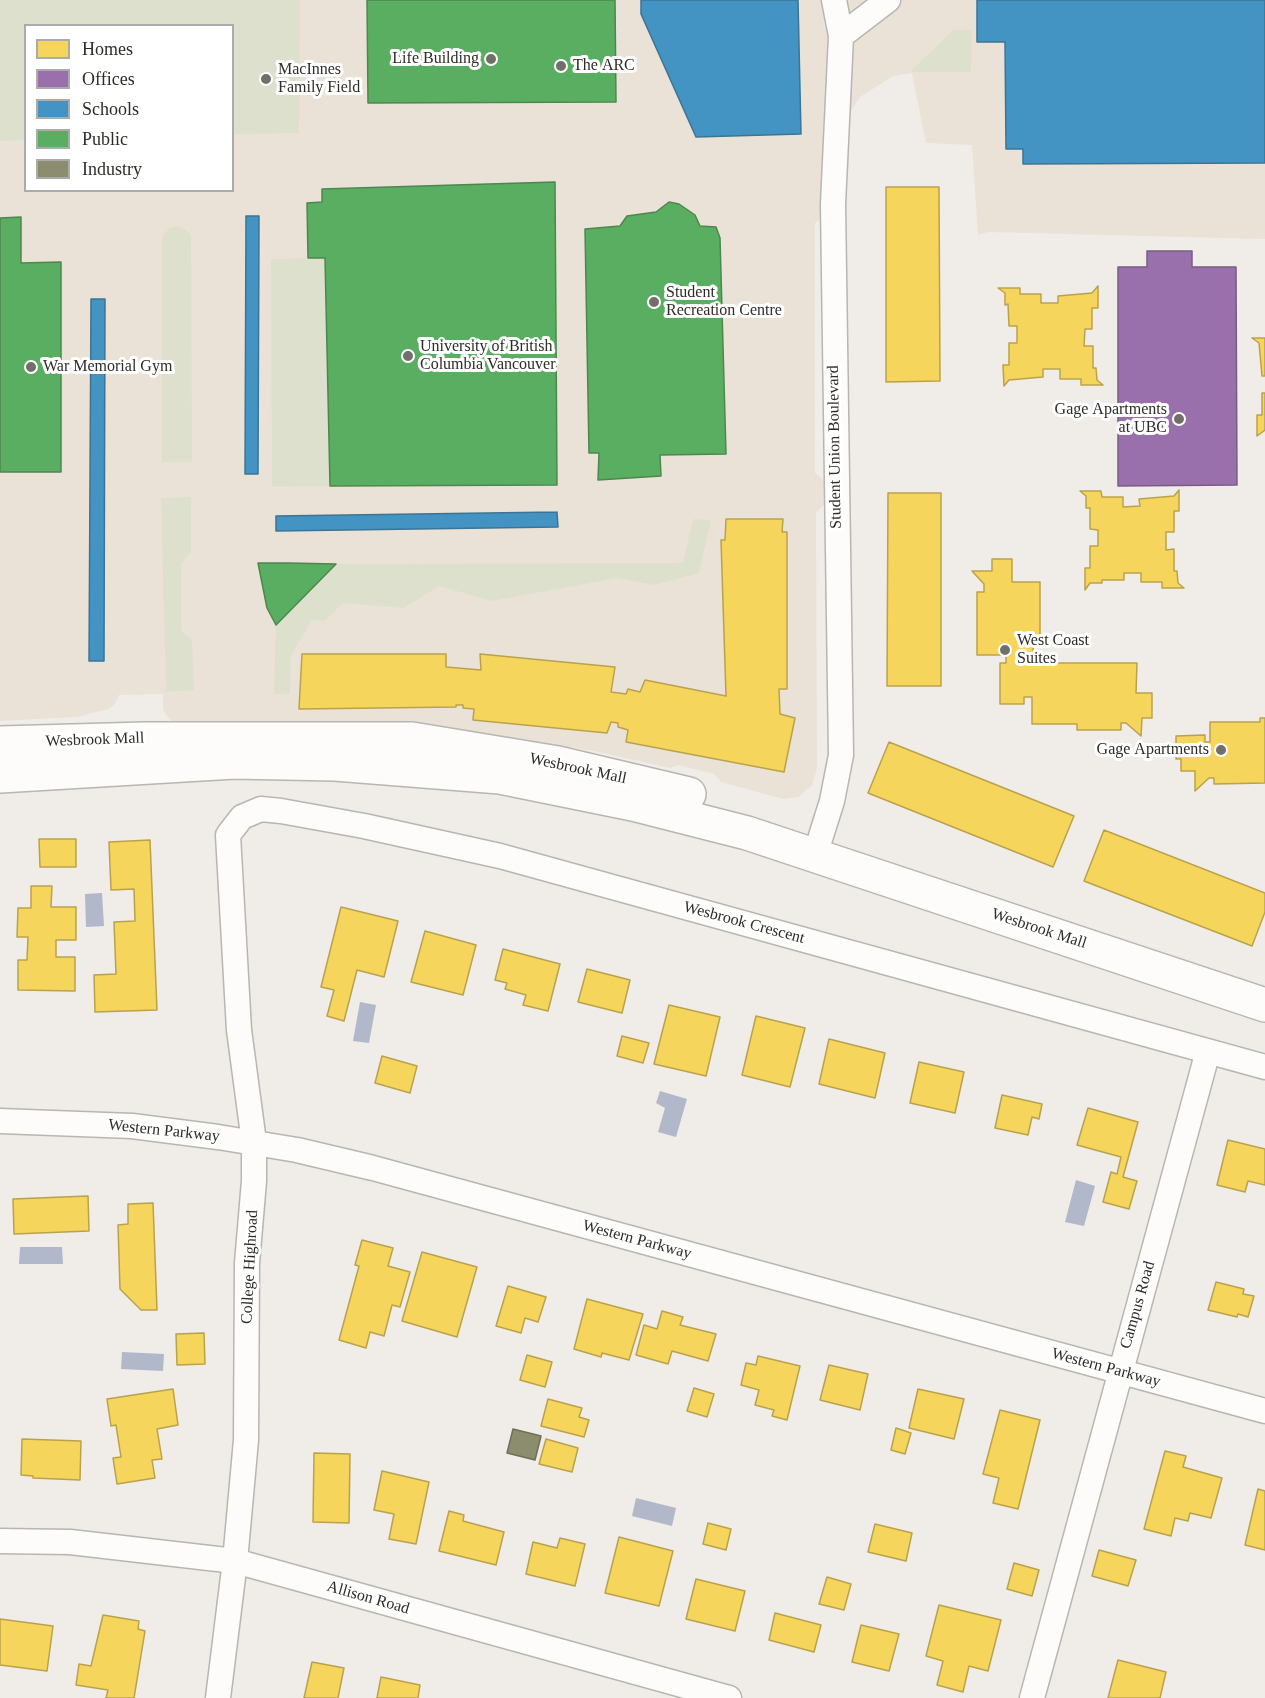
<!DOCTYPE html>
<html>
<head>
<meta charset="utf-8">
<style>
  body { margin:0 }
  #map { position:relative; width:1265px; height:1698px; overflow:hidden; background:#f0ece7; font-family:Georgia,serif }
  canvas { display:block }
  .legend { position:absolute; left:24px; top:24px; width:210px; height:168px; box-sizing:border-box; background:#fff; border:2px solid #ababa9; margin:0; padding:8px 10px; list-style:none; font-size:18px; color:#2e2c28 }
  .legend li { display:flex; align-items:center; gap:12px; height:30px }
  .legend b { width:30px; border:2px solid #ababa9 }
</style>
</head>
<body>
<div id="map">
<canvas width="1265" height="1698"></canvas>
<ul class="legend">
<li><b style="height:16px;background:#f6d55c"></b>Homes</li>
<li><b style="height:16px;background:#9970ab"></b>Offices</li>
<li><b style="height:16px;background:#4393c3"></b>Schools</li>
<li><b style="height:16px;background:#5aae61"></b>Public</li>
<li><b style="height:16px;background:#8c8c6e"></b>Industry</li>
</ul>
</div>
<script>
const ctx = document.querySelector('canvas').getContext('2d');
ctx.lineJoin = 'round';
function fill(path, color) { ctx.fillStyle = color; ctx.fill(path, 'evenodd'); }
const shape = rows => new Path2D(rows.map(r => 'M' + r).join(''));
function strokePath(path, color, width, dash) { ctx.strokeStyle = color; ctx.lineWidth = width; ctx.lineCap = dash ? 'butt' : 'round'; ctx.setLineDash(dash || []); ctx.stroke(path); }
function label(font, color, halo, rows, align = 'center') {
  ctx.font = font + ' Georgia,serif'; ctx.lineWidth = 6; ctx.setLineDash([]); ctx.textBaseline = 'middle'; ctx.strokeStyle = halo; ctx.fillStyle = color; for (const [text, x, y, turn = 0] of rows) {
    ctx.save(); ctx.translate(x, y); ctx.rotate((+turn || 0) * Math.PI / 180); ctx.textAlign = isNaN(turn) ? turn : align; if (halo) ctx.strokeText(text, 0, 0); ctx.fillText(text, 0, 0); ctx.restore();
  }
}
const built = shape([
  [0,0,1265,0,1265,239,988,232,978,235,972,145,926,143,912,73,893,76,860,97,847,117,824,216,815,223,815,473,825,481,825,504,816,512,817,769,812,785,799,797,783,799,721,782,714,774,678,765,670,768,594,751,420,725,172,723,163,710,163,694,119,695,114,705,108,709,78,717,0,721],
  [26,26,232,26,232,190,26,190]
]);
const green = shape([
  [0,0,300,0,299,133,233,134,232,26,26,26,25,140,0,141],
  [953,30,972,30,971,72,910,72],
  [177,226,184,228,191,235,192,462,162,462,162,238,169,228],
  [325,258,330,486,272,487,271,259],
  [191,497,191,552,181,564,181,631,192,640,194,690,166,692,161,498],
  [693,519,711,520,699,573,654,585,617,578,492,601,439,586,404,608,343,603,325,621,312,620,291,655,290,694,274,694,276,625,336,564,683,563]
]);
const water = shape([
  [102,893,104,926,86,927,85,894],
  [360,1002,376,1005,369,1043,353,1041],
  [660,1091,687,1099,676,1137,658,1132,665,1108,656,1103],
  [1076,1180,1095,1186,1084,1226,1065,1222],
  [20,1247,62,1247,63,1264,19,1264],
  [122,1352,164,1354,163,1371,121,1369],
  [636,1498,676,1508,672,1526,632,1516]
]);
const homes = shape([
  [886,187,939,187,940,381,886,382,886,187],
  [1098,286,1098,308,1092,308,1092,329,1085,329,1084,346,1093,346,1093,368,1096,368,1097,380,1103,385,1081,385,1081,379,1060,379,1060,369,1043,369,1043,377,1009,380,1004,386,1003,365,1009,365,1009,343,1017,343,1017,326,1009,326,1008,304,1005,305,1005,293,998,288,1020,288,1020,294,1041,294,1041,303,1058,303,1058,296,1092,293,1098,286],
  [1252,338,1265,338,1265,376,1262,376,1259,343,1252,338],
  [1262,393,1265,393,1265,430,1257,436,1257,415,1262,415,1262,393],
  [1179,490,1179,511,1174,511,1174,532,1166,532,1166,550,1174,549,1174,571,1177,571,1178,583,1184,588,1162,588,1162,582,1141,582,1141,573,1124,573,1124,580,1102,580,1102,583,1090,583,1085,590,1085,568,1090,568,1090,546,1098,546,1098,530,1090,529,1090,508,1086,508,1086,496,1080,491,1101,491,1102,497,1123,497,1123,507,1140,506,1139,499,1174,496,1179,490],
  [888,493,941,493,941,686,887,686,888,493],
  [726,519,783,519,782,532,787,532,787,689,779,689,780,714,795,718,784,772,626,742,628,730,618,727,618,723,611,722,607,733,473,720,474,709,463,708,463,705,456,705,456,707,299,709,302,654,446,654,446,667,481,670,480,654,615,667,611,692,626,694,628,689,640,692,645,680,726,696,721,540,725,540,726,519],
  [992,559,1012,559,1012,582,1040,582,1040,645,1033,645,1033,663,1137,663,1136,693,1152,693,1152,718,1142,718,1141,736,1126,723,1121,723,1121,730,1077,730,1077,724,1032,724,1032,697,1024,697,1024,704,1000,704,1000,663,1006,663,1006,655,977,655,977,592,984,592,984,584,972,571,992,571,992,559],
  [1260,718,1265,718,1265,783,1214,784,1214,778,1209,778,1195,791,1195,771,1181,771,1181,759,1176,759,1176,736,1205,735,1205,742,1210,742,1210,722,1260,722,1260,718],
  [889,742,1074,816,1053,867,868,793,889,742],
  [1104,830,1265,893,1265,912,1252,946,1084,881,1104,830],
  [39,839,76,839,76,867,40,867,39,839],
  [150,840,157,1010,95,1012,94,975,116,974,114,922,135,921,134,889,111,890,109,842,150,840],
  [31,886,52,886,51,907,76,907,76,940,56,940,56,957,75,957,75,991,18,990,18,960,27,960,28,937,17,937,18,908,31,908,31,886],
  [341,907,398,921,384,977,357,970,344,1021,327,1016,334,990,321,987,341,907],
  [425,931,476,945,463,995,411,982,425,931],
  [503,949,560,964,548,1011,523,1005,526,995,505,989,507,983,495,980,503,949],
  [587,969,630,980,622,1013,578,1002,587,969],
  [669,1005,720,1017,706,1076,654,1064,669,1005],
  [756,1016,805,1028,790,1087,742,1075,756,1016],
  [622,1036,649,1043,643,1063,617,1056,622,1036],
  [829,1039,885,1053,875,1098,819,1084,829,1039],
  [382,1056,417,1066,410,1093,375,1083,382,1056],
  [919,1062,964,1072,955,1113,910,1103,919,1062],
  [1002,1095,1042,1104,1039,1119,1032,1117,1028,1135,995,1128,1002,1095],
  [1088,1108,1138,1122,1123,1177,1137,1181,1129,1209,1103,1202,1111,1172,1117,1174,1121,1157,1077,1145,1088,1108],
  [1228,1140,1265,1149,1265,1185,1248,1181,1245,1192,1217,1185,1228,1140],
  [88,1196,89,1231,14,1234,13,1199,88,1196],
  [153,1203,157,1310,141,1310,120,1289,118,1225,128,1224,128,1204,153,1203],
  [362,1240,393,1248,388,1266,410,1272,400,1307,392,1305,384,1336,370,1332,366,1348,339,1340,359,1266,355,1265,362,1240],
  [422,1252,477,1267,457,1337,402,1321,422,1252],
  [1216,1282,1244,1289,1243,1294,1254,1296,1248,1317,1238,1314,1237,1317,1208,1310,1216,1282],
  [508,1286,546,1297,538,1322,525,1318,521,1333,496,1326,508,1286],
  [587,1299,643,1314,629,1360,602,1353,601,1357,574,1349,587,1299],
  [662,1311,683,1317,680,1325,716,1334,708,1361,672,1351,668,1364,636,1355,644,1325,657,1329,662,1311],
  [204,1333,205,1364,177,1365,176,1334,204,1333],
  [527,1355,552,1362,545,1387,520,1380,527,1355],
  [758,1356,800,1366,787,1420,772,1416,774,1410,755,1405,759,1390,741,1385,746,1363,756,1365,758,1356],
  [829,1365,868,1374,860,1410,820,1400,829,1365],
  [694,1388,714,1394,707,1417,687,1411,694,1388],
  [173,1389,178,1425,157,1429,162,1459,152,1460,155,1478,117,1484,113,1458,121,1457,116,1425,111,1426,107,1399,173,1389],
  [918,1389,964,1399,954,1439,909,1428,918,1389],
  [548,1399,582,1408,579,1417,589,1420,584,1437,541,1426,548,1399],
  [1000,1410,1040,1420,1018,1509,993,1503,999,1478,983,1474,1000,1410],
  [896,1428,911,1433,905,1454,891,1450,896,1428],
  [22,1439,81,1441,80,1480,33,1478,33,1476,21,1475,22,1439],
  [546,1439,578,1448,572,1472,539,1464,546,1439],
  [1165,1451,1186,1456,1183,1467,1222,1478,1211,1518,1190,1513,1188,1521,1175,1518,1171,1536,1144,1529,1165,1451],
  [314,1453,350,1454,349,1523,313,1522,314,1453],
  [382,1471,429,1482,416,1544,389,1539,394,1514,374,1510,382,1471],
  [1258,1489,1265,1491,1265,1550,1245,1545,1258,1489],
  [449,1511,464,1515,463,1521,504,1532,496,1565,439,1551,449,1511],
  [708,1523,731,1529,726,1550,703,1544,708,1523],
  [875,1524,912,1533,906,1561,868,1552,875,1524],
  [619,1537,673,1551,659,1606,605,1593,619,1537],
  [560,1538,585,1544,575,1586,526,1574,533,1542,557,1548,560,1538],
  [1099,1550,1136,1560,1128,1586,1092,1576,1099,1550],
  [1014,1563,1039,1570,1032,1596,1007,1589,1014,1563],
  [827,1577,851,1584,844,1610,819,1604,827,1577],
  [696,1579,745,1591,735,1631,686,1619,696,1579],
  [939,1605,1001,1620,988,1671,969,1666,963,1692,937,1685,943,1661,926,1656,939,1605],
  [775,1613,821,1625,814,1652,769,1640,775,1613],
  [103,1615,139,1621,138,1629,145,1631,134,1698,106,1698,108,1690,76,1685,79,1664,91,1666,103,1615],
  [0,1619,53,1626,47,1671,0,1665,0,1619],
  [861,1625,899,1634,889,1671,852,1662,861,1625],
  [1118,1660,1166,1672,1160,1698,1108,1698,1118,1660],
  [312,1662,344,1668,338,1698,304,1698,312,1662],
  [381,1677,420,1685,418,1698,377,1698,381,1677]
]);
const offices = shape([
  [1147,251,1192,251,1192,267,1236,267,1237,485,1118,486,1118,267,1147,267,1147,251]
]);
const schools = shape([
  [641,0,798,0,801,134,696,137,641,14,641,0],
  [977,0,1265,0,1265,163,1023,164,1023,149,1006,149,1005,42,977,42,977,0],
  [246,216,259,216,258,474,245,474,246,216],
  [91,299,105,299,104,661,89,661,91,299],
  [557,512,558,527,276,531,276,516,557,512]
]);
const public = shape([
  [367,0,615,0,616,102,368,103,367,0],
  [555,182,557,485,330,486,325,258,308,258,307,203,322,202,322,189,555,182],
  [669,202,679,204,695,215,700,226,716,227,720,238,726,454,660,455,661,476,598,480,599,453,589,453,585,229,620,226,627,216,656,212,669,202],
  [21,217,21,263,61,262,61,472,0,472,0,218,21,217],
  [258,563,289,563,336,564,276,625,267,608,258,563]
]);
const industry = shape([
  [513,1429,541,1436,535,1460,507,1453,513,1429]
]);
const street = shape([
  [841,36,888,0],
  [815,855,832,801,841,755,833,204,841,36,834,0],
  [0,1121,132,1126,218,1137,297,1150,373,1168,1265,1411],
  [0,1541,70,1542,235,1561,729,1698],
  [218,1698,235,1561,246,1440,247,1263,254,1181,254,1142,239,1030,228,835,242,817,261,809,281,811,364,826,500,856,1265,1067],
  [1032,1698,1208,1051]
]);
const secondary = shape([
  [0,743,145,739,412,739,558,763,689,794],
  [0,776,234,762,335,764,500,777,633,804,747,833,1265,1005]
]);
const markers = [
  [491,59,6,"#726f6b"],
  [561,66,6,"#726f6b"],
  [266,79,6,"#726f6b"],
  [654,302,6,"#726f6b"],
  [408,356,6,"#726f6b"],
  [31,367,6,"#726f6b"],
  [1179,419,6,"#726f6b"],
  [1005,650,6,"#726f6b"],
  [1221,750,6,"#726f6b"]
];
const poiNames = [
  ["Life Building",479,59,"right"],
  ["The ARC",573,66],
  ["MacInnes",278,70],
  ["Family Field",278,88],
  ["Student",666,293],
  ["Recreation Centre",666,311],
  ["University of British",420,347],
  ["Columbia Vancouver",420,365],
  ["War Memorial Gym",43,367],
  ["Gage Apartments",1167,410,"right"],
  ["at UBC",1167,428,"right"],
  ["West Coast",1017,641],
  ["Suites",1017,659],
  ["Gage Apartments",1209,750,"right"]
];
const streetNames = [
  ["Student Union Boulevard",835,447,-91],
  ["Wesbrook Mall",95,740,-2],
  ["Wesbrook Mall",578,769,12],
  ["Wesbrook Crescent",744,923,15],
  ["Wesbrook Mall",1039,929,18],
  ["Western Parkway",164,1131,6],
  ["Western Parkway",637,1240,15],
  ["College Highroad",250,1267,-87],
  ["Campus Road",1138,1305,-74],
  ["Western Parkway",1106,1368,15],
  ["Allison Road",368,1598,16]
];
fill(built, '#eae2d6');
fill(green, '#dee0ce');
fill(water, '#b0b8ca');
fill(homes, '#f6d55c');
strokePath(homes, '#baa24c', 1.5);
fill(offices, '#9970ab');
strokePath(offices, '#795c84', 1.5);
fill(schools, '#4393c3');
strokePath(schools, '#3d7494', 1.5);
fill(public, '#5aae61');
strokePath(public, '#4d8750', 1.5);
fill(industry, '#8c8c6e');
strokePath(industry, '#706f59', 1.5);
strokePath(street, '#b8b6b1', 27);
strokePath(secondary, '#b8b6b1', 36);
strokePath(street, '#fdfcfb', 24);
strokePath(secondary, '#fdfcfb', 33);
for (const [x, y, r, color] of markers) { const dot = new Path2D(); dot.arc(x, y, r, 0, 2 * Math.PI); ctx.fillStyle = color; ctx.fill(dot); strokePath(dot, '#fff', 2); }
label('16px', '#2e2c28', '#fff', poiNames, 'left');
label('16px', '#2e2c28', '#fff', streetNames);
</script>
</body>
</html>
